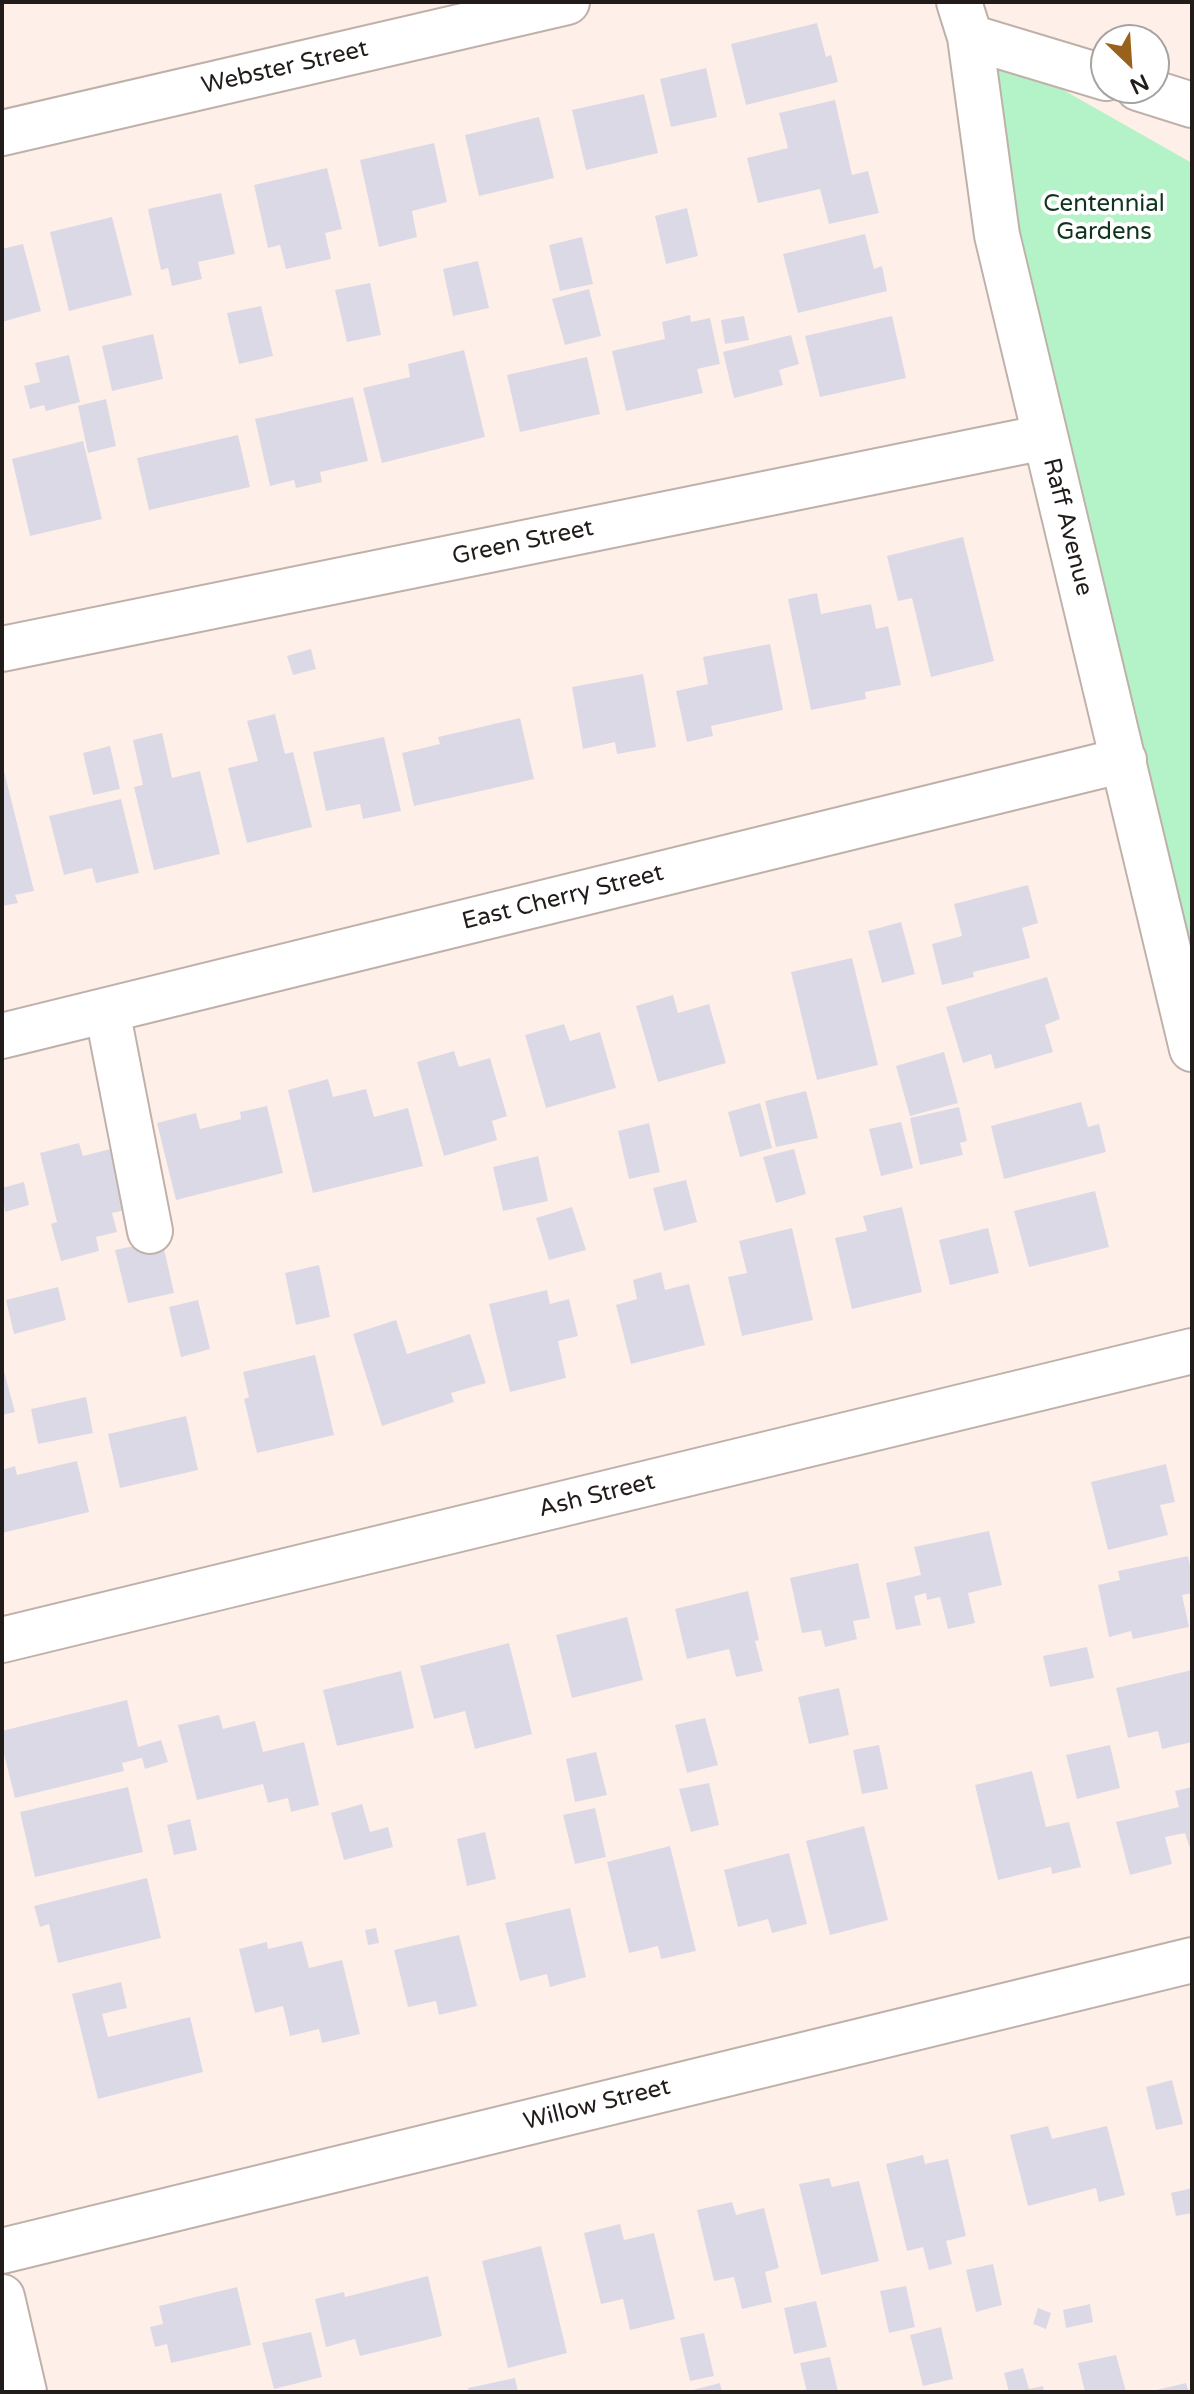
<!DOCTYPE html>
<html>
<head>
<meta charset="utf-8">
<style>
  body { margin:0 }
  #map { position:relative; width:1194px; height:2394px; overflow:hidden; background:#fef0e8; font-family:"Varela Round",sans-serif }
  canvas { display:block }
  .frame { position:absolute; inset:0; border:4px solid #211c1a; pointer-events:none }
  .north { position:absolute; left:1090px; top:24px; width:80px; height:80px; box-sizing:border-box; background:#fff; border:2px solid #a6a4a3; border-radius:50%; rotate:155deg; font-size:22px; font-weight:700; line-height:32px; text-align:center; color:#211c1a }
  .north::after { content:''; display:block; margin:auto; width:28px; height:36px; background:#99621c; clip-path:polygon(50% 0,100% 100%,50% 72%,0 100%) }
</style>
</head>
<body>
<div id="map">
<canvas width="1194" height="2394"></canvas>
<div class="frame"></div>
<div class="north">N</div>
</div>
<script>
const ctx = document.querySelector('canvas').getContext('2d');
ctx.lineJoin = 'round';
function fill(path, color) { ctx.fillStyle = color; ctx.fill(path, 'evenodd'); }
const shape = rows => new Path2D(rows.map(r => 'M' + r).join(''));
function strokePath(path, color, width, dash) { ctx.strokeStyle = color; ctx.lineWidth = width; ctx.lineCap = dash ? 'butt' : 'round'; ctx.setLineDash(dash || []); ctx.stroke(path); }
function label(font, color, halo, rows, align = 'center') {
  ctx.font = font + ' "Varela Round",sans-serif'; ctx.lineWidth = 8; ctx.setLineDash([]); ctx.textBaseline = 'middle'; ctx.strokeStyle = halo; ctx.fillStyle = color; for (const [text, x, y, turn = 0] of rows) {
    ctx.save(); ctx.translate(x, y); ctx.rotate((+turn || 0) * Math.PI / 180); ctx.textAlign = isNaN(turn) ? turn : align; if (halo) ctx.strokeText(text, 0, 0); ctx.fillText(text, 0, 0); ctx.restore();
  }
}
const green = shape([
  [970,37,1192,163,1192,982]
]);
const building = shape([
  [817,23,826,57,831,55,838,82,746,105,731,44],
  [706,68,717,117,671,127,660,79],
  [644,94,658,153,586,170,572,110],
  [835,100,852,175,868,171,879,213,829,224,820,189,758,203,747,158,788,148,779,113],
  [539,117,554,178,479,196,465,135],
  [434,143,447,202,412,211,417,237,379,247,360,160],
  [327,168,342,229,325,233,331,259,286,269,280,245,268,248,254,185],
  [221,193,235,254,198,262,202,279,172,286,168,268,161,270,148,209],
  [687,208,698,256,666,264,655,216],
  [112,217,132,295,69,311,50,232],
  [865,234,874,269,882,266,887,291,798,313,783,254],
  [582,237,593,284,560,291,549,245],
  [23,244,41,311,2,322,2,249],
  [478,261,489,308,453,316,443,269],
  [370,283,381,335,347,342,335,290],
  [589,289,601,336,565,345,552,299],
  [261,306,273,356,239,364,227,313],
  [690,315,691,322,710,318,720,364,697,369,703,393,626,411,612,351,665,339,662,322],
  [744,316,749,340,725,344,721,320],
  [892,316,906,378,820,397,805,336],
  [153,334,163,379,112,391,102,346],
  [791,335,799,364,779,370,783,385,734,398,723,352],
  [464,350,485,437,382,463,363,388,410,377,408,364],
  [69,355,80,402,46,411,44,405,30,409,24,386,40,382,35,363],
  [587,357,600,414,520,432,507,375],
  [353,397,368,461,320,472,322,482,296,488,294,480,270,486,255,419],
  [106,399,116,446,88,453,78,406],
  [238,435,250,487,149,510,137,458],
  [83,441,102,519,30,536,12,459],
  [963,537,994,661,931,677,912,598,898,601,887,556],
  [817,593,821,614,871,604,876,629,888,626,901,685,865,692,866,699,811,710,788,599],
  [770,644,783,710,711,726,713,736,687,742,676,691,708,684,703,657],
  [311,649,316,669,293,675,287,656],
  [643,674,656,747,617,754,615,742,583,749,572,687],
  [275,714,285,754,293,752,312,827,247,843,228,768,258,761,247,721],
  [520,718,534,779,414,806,402,753,440,744,438,737],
  [162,733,172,778,200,771,220,854,154,870,134,787,143,785,133,740],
  [384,737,401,811,363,819,360,804,326,811,313,752],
  [110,746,120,789,93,795,83,753],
  [2,763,34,891,15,895,18,903,2,906],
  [121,799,139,873,96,883,92,868,64,875,49,816],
  [1028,885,1038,923,1022,928,1030,958,973,972,974,977,942,985,932,944,962,936,954,904],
  [901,922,915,974,882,983,868,931],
  [852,958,878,1065,817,1080,791,972],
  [1047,977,1060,1019,1045,1025,1053,1052,995,1069,991,1054,963,1063,946,1007],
  [673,995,678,1013,709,1004,726,1063,658,1082,636,1006],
  [564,1024,570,1041,600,1032,616,1088,546,1108,525,1035],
  [454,1051,459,1067,490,1058,507,1116,492,1121,497,1140,444,1156,417,1062],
  [944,1052,958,1103,910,1116,896,1066],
  [328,1079,333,1097,366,1089,374,1117,408,1108,423,1166,313,1193,288,1090],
  [806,1091,818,1138,776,1147,765,1101],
  [1081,1102,1088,1127,1099,1124,1106,1152,1004,1179,991,1126],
  [760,1103,772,1148,740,1157,728,1112],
  [267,1106,283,1173,176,1200,157,1123,196,1113,200,1129,241,1119,240,1112],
  [959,1107,967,1141,960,1143,963,1155,920,1165,910,1118],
  [901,1122,913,1168,881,1176,869,1129],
  [649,1123,660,1172,629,1179,618,1131],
  [79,1143,83,1156,114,1148,130,1209,112,1213,117,1232,96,1237,99,1251,61,1261,51,1224,57,1222,40,1153],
  [794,1149,806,1194,776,1203,763,1157],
  [538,1156,548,1201,503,1211,493,1167],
  [686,1180,697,1222,664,1231,653,1188],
  [24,1182,29,1205,5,1212,2,1188],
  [1095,1191,1109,1247,1029,1267,1014,1211],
  [572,1207,586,1250,549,1260,536,1218],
  [902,1207,922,1292,852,1309,835,1238,867,1231,863,1216],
  [792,1228,813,1320,742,1336,728,1277,747,1273,739,1241],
  [988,1228,999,1273,950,1285,939,1240],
  [162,1240,174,1293,128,1303,115,1250],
  [319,1265,330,1317,296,1325,285,1273],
  [661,1272,665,1290,689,1284,705,1345,631,1364,616,1305,637,1299,633,1280],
  [58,1287,66,1320,14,1334,6,1300],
  [547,1290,550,1304,569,1299,578,1336,558,1341,566,1378,510,1392,489,1304],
  [198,1300,210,1349,181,1357,169,1307],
  [396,1320,407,1354,470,1334,486,1383,451,1393,454,1402,382,1426,353,1334],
  [315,1355,334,1435,257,1453,244,1399,249,1397,243,1372],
  [2,1364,15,1412,2,1415],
  [86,1397,93,1433,38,1444,31,1409],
  [186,1416,198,1470,120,1488,108,1434],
  [77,1461,89,1512,2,1533,2,1470,15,1466,17,1475],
  [1166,1464,1175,1502,1160,1505,1168,1535,1108,1550,1091,1482],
  [989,1531,1002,1585,968,1593,975,1623,948,1629,940,1597,927,1600,926,1593,914,1596,921,1625,896,1630,886,1583,921,1575,914,1547],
  [1188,1556,1192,1576,1192,1593,1182,1595,1189,1627,1133,1639,1131,1631,1109,1637,1098,1585,1120,1580,1118,1571],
  [858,1563,870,1618,853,1621,857,1639,825,1647,821,1630,802,1633,790,1578],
  [748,1591,759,1640,755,1641,763,1671,736,1677,729,1649,687,1659,675,1609],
  [627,1617,643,1680,572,1698,556,1635],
  [509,1643,532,1734,475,1749,465,1711,434,1719,420,1666],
  [1087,1647,1094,1678,1050,1687,1043,1656],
  [1192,1670,1192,1742,1162,1749,1158,1731,1128,1738,1116,1688],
  [401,1671,414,1728,337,1746,323,1690],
  [839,1688,849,1735,809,1744,798,1697],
  [127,1700,138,1747,161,1740,168,1762,145,1769,142,1758,122,1763,124,1771,15,1798,2,1746,2,1731],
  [219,1715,223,1729,255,1721,263,1752,304,1742,319,1805,291,1812,288,1798,268,1803,263,1784,197,1800,178,1725],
  [705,1718,718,1765,687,1773,675,1725],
  [879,1745,888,1789,862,1794,853,1750],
  [1110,1745,1120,1788,1077,1799,1066,1755],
  [596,1752,607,1795,575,1802,566,1759],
  [1032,1771,1046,1827,1069,1822,1081,1867,1052,1874,1051,1867,998,1880,975,1785],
  [709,1783,719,1825,691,1832,679,1789],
  [128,1787,143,1852,35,1877,20,1812],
  [1192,1787,1192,1854,1185,1833,1165,1837,1172,1864,1130,1875,1116,1822,1179,1807,1175,1791],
  [362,1804,370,1832,388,1827,393,1847,344,1860,331,1813],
  [595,1808,606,1857,575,1864,563,1815],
  [190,1819,197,1850,174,1855,167,1825],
  [864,1826,888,1920,830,1935,806,1841],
  [485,1832,496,1879,467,1886,457,1839],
  [670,1846,696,1951,661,1959,658,1946,629,1953,607,1862],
  [789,1853,807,1924,772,1933,768,1919,738,1927,724,1870],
  [147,1878,161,1938,58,1963,49,1924,40,1927,34,1906],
  [570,1908,586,1977,550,1987,547,1974,520,1981,505,1923],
  [376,1928,379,1943,368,1945,365,1930],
  [459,1935,477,2006,439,2015,436,2001,408,2007,394,1950],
  [302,1941,309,1968,342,1960,360,2034,322,2043,319,2029,290,2036,283,2006,255,2013,239,1949,267,1942,268,1949],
  [121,1982,127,2008,102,2014,108,2037,190,2017,203,2072,98,2099,72,1994],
  [1172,2080,1183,2124,1156,2130,1146,2087],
  [1048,2126,1052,2139,1107,2126,1125,2195,1099,2202,1096,2188,1028,2206,1010,2135],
  [923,2155,925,2164,948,2159,966,2236,946,2241,952,2264,929,2270,923,2247,907,2251,886,2164],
  [829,2178,832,2187,859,2181,879,2261,821,2275,799,2184],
  [1192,2188,1192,2213,1176,2216,1171,2193],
  [732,2202,736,2215,764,2208,779,2268,765,2272,772,2302,742,2309,734,2277,714,2281,697,2210],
  [620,2224,624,2240,654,2233,675,2319,630,2330,623,2299,601,2304,584,2233],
  [541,2246,567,2353,508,2368,482,2261],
  [993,2264,1002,2305,976,2312,966,2270],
  [428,2276,442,2336,360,2356,355,2339,326,2347,315,2299,344,2292,345,2297],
  [906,2286,915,2327,889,2333,880,2291],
  [237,2287,251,2345,171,2363,167,2344,155,2347,150,2327,163,2324,159,2306],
  [816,2301,827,2347,794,2354,784,2308],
  [1090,2304,1093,2322,1066,2328,1063,2310],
  [1038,2308,1051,2313,1046,2329,1033,2324],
  [941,2327,953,2379,923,2386,910,2335],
  [311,2332,322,2377,274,2389,262,2343],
  [704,2333,714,2376,690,2381,680,2338],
  [1116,2355,1126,2392,1085,2392,1078,2363],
  [830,2357,838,2392,807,2392,800,2363],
  [1023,2368,1029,2389,1043,2386,1044,2392,1009,2392,1004,2373],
  [515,2378,518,2392,469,2392,468,2388],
  [720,2383,722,2392,689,2392,689,2391],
  [1186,2383,1189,2392,1152,2392,1152,2391]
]);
const minor = shape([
  [959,2,970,37,997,235,1192,1049],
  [970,37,1106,78],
  [1138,88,1192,105],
  [2,133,567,2],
  [2,649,1045,437],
  [107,1010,150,1231],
  [2,1036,1124,760],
  [2,1640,1192,1351],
  [2,2251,1192,1960],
  [2,2297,24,2392]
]);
const streetNames = [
  ["Webster Street",285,68,-13],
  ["Raff Avenue",1067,527,76],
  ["Green Street",523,543,-12],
  ["East Cherry Street",563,898,-14],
  ["Ash Street",597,1496,-14],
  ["Willow Street",597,2105,-14]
];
const parkNames = [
  ["Centennial",1104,205],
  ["Gardens",1104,233]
];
fill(green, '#b4f3c8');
fill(building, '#dcd9e7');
strokePath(minor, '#bfb1aa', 48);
strokePath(minor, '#fff', 44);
label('24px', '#211c1a', '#fff', streetNames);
label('24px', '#10341f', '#fff', parkNames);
</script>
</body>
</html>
